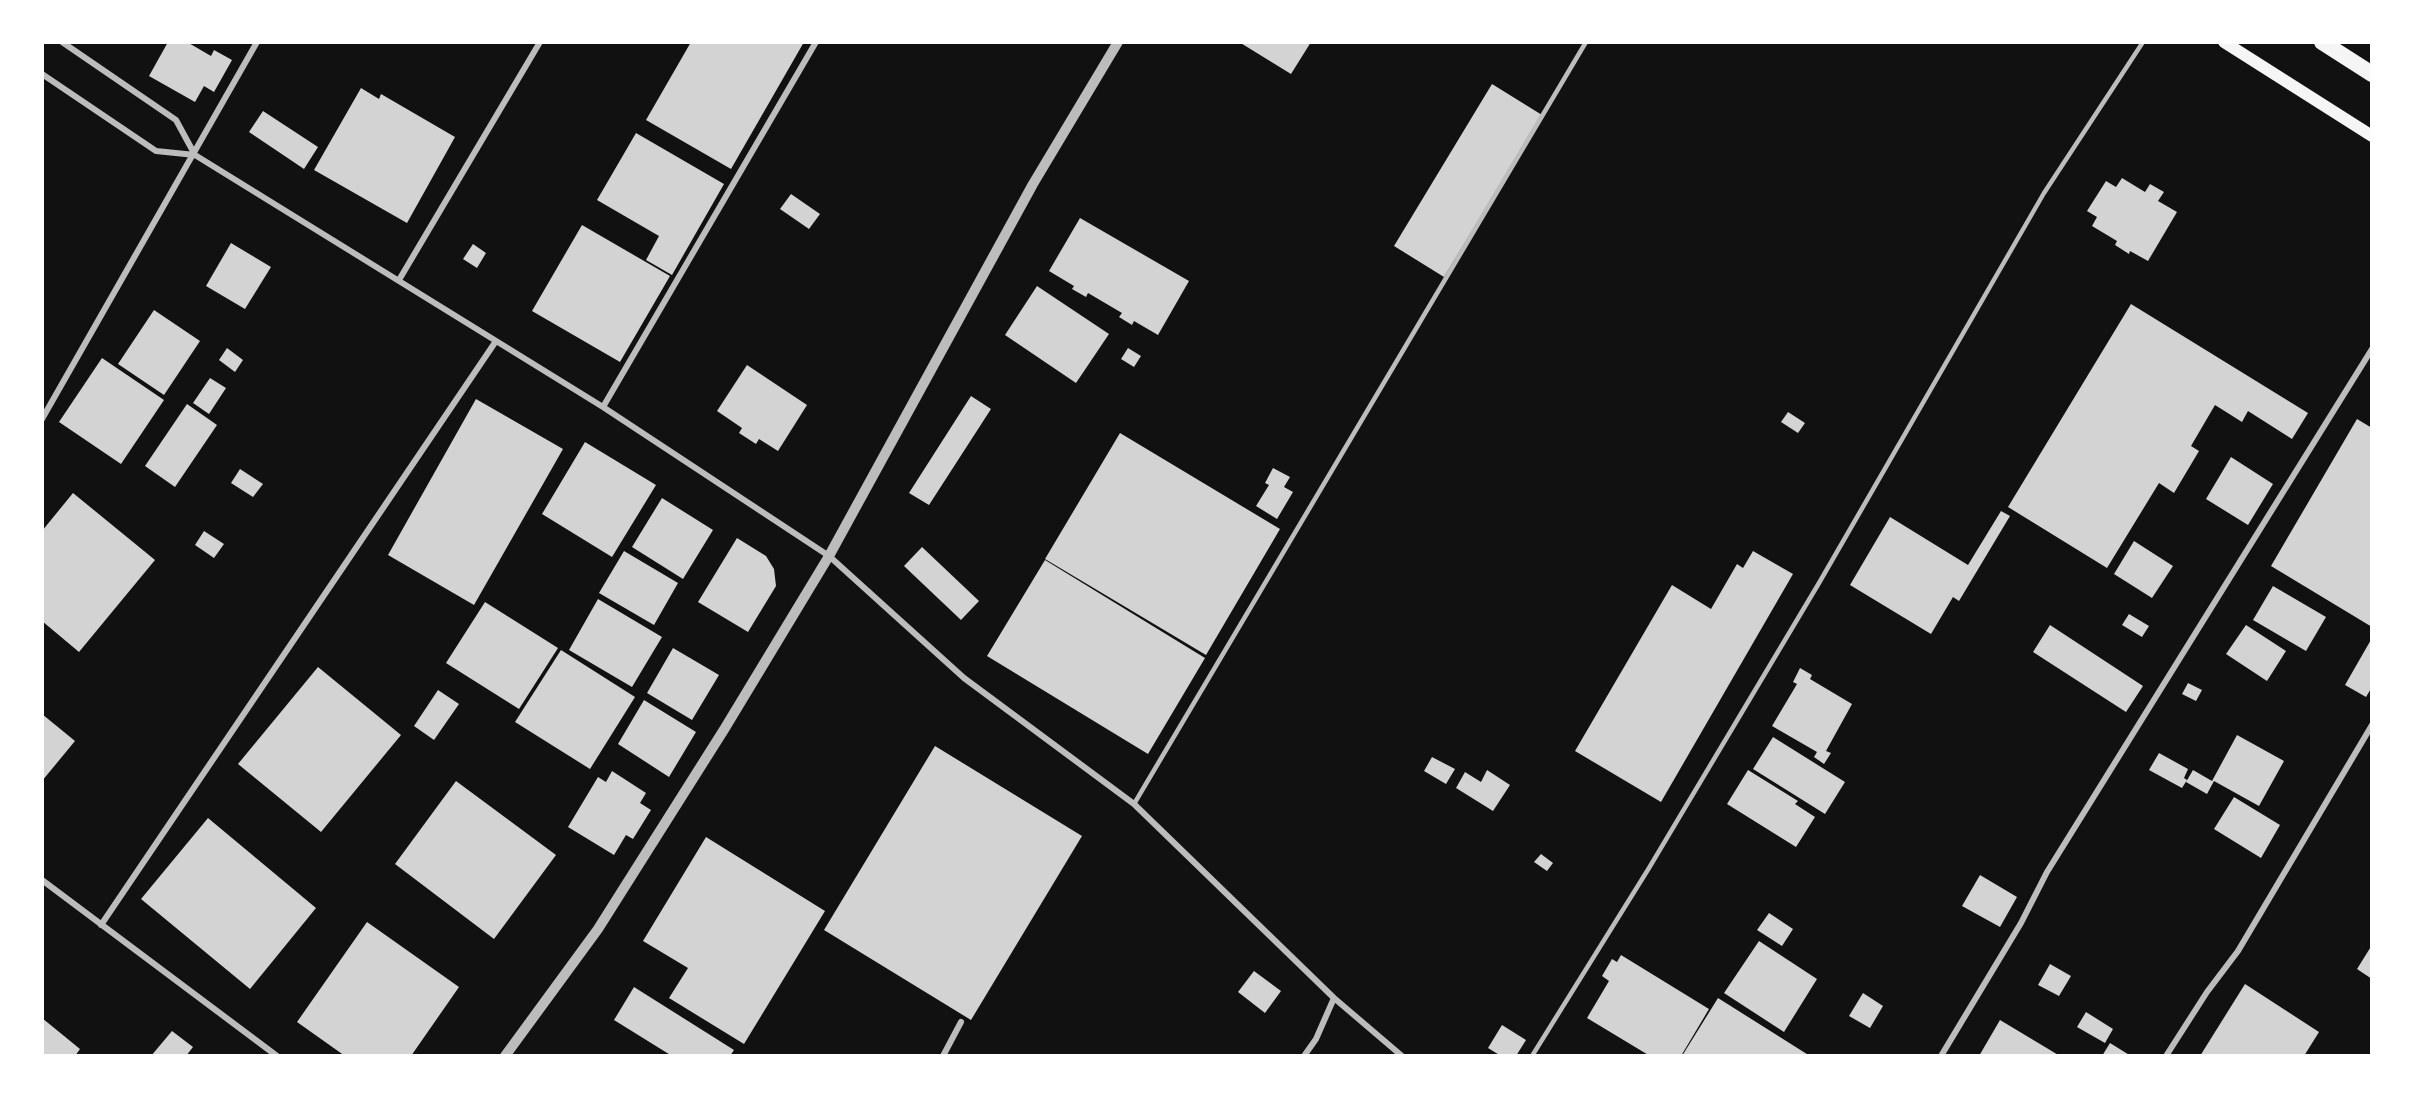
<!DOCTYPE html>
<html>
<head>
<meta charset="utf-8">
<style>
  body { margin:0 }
  #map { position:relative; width:2414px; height:1098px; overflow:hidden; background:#111; font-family:"Times New Roman",serif }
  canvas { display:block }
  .frame { position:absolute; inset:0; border:44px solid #fff; pointer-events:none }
</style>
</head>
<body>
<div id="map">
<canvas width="2414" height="1098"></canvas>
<div class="frame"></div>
</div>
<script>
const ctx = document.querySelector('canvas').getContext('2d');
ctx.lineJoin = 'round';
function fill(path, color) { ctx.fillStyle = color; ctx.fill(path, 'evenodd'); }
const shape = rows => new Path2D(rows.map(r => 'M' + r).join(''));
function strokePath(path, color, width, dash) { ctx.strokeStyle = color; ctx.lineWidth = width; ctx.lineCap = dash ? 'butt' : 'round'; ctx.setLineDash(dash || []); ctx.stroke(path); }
const building = shape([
  [168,42,187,42,211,56,214,50,232,60,214,92,204,86,195,102,149,76],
  [691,42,804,42,731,169,646,120],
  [1239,42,1311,42,1291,74],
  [1492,84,1542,115,1444,277,1394,246],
  [361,88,379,99,381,94,455,137,407,223,314,170],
  [263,111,318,147,304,169,249,132],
  [636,133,724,184,672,275,646,260,659,236,597,200],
  [2122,178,2145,192,2150,184,2164,192,2158,201,2177,212,2148,261,2130,251,2129,254,2115,245,2117,241,2092,226,2097,217,2087,211,2106,181,2116,187],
  [791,194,820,214,809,229,780,209],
  [1080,218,1189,281,1158,335,1134,321,1132,325,1119,317,1122,313,1088,293,1086,297,1072,289,1074,286,1049,271],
  [582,225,670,276,620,362,532,311],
  [231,243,271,267,245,309,206,286],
  [473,244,486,253,477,268,463,259],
  [1037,286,1109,334,1076,383,1005,335],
  [2131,304,2308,413,2292,439,2248,411,2242,422,2215,405,2191,446,2199,451,2174,493,2159,483,2107,568,2008,507],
  [154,310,200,341,164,395,118,364],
  [227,348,243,360,235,372,219,360],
  [1128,348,1141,356,1134,367,1121,359],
  [102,358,164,400,121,464,59,422],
  [747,365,807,405,778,451,759,439,756,444,739,433,742,428,717,411],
  [210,378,226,388,209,414,193,403],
  [971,396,991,409,929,505,909,493],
  [476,399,563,449,474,605,388,555],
  [187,404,217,425,175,487,145,466],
  [1788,412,1805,423,1798,433,1781,422],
  [2357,419,2372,428,2372,627,2271,566],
  [1120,433,1280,529,1206,655,1045,559],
  [585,442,656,485,612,557,542,514],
  [2231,457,2273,484,2248,525,2206,499],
  [1273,468,1290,477,1284,487,1293,492,1277,519,1256,506,1269,485,1265,483],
  [240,469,263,484,253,497,231,483],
  [73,493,155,560,79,652,42,621,42,531],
  [662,498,713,530,683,579,632,547],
  [2001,511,2010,516,1959,601,1953,597,1931,634,1850,585,1890,517,1968,565],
  [204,531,224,544,214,558,195,545],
  [737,538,766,556,774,569,776,586,748,632,698,602],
  [2134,541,2173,566,2152,598,2114,574],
  [922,547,979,601,961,620,904,566],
  [624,551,678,583,654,625,599,593],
  [1753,551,1793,574,1661,802,1575,751,1672,585,1711,609,1737,564,1743,568],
  [1045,560,1205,658,1148,754,987,656],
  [2273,586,2326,617,2306,651,2253,620],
  [598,599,662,637,632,687,569,650],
  [485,602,558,648,519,709,446,663],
  [2129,614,2149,626,2142,637,2122,625],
  [2050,625,2143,686,2126,712,2033,652],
  [2246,625,2286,651,2267,681,2226,654],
  [2372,638,2372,687,2366,697,2345,685],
  [673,648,719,675,692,720,647,693],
  [561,650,635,697,590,769,515,722],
  [318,667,401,735,321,832,238,764],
  [1800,668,1812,675,1810,679,1852,704,1826,751,1831,753,1824,764,1814,757,1817,752,1772,726,1797,684,1793,682],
  [2188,683,2202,690,2196,701,2182,694],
  [438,690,459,704,434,740,414,726],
  [644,700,696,732,669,777,618,744],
  [42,714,75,741,42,781],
  [2237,735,2284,761,2259,806,2214,781,2207,794,2186,782,2193,770,2212,781],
  [1773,737,1845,782,1825,814,1753,769],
  [935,746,1082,836,971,1020,824,930],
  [2159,753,2188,769,2184,778,2187,780,2182,788,2149,770],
  [1432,757,1455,769,1446,784,1424,771],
  [1487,770,1510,785,1493,811,1456,788,1465,772,1481,782],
  [1748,770,1798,801,1795,804,1815,817,1796,847,1727,804],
  [612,771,646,793,640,803,651,810,633,839,626,835,614,855,568,827,598,777,606,782],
  [456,781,556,855,494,939,395,864],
  [2234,797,2280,825,2261,858,2214,829],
  [208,818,316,908,250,989,141,899],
  [706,837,825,911,744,1044,669,998,688,968,643,941],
  [1541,854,1553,863,1547,871,1534,862],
  [1980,875,2017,897,2000,927,1962,906],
  [1769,913,1793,929,1782,946,1757,930],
  [367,922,459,987,411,1056,345,1056,297,1022],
  [1759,941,1817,979,1784,1032,1724,993],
  [2372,945,2372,979,2357,969],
  [1621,955,1709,1009,1681,1056,1650,1056,1587,1018,1609,981,1602,976,1612,959,1617,962],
  [2050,964,2071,976,2059,996,2038,985],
  [1254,971,1281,991,1265,1013,1238,992],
  [2245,984,2319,1032,2304,1056,2200,1056],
  [634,987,734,1050,730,1056,672,1056,614,1020],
  [1863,993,1883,1006,1870,1028,1849,1016],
  [1718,998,1810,1056,1682,1056],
  [2086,1012,2113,1029,2105,1043,2077,1027],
  [42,1018,80,1049,75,1056,42,1056],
  [2000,1020,2060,1056,1979,1056],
  [1502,1025,1526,1040,1516,1056,1501,1056,1488,1048],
  [172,1031,193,1047,186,1056,151,1056],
  [2110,1043,2131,1056,2102,1056]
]);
const service = shape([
  [1134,804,1586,42],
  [1532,1056,1649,868,1819,583,2044,193,2143,42]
]);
const minor = shape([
  [62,42,176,120,195,155],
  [42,74,156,151,195,155,603,407,829,556,964,678,1134,804,1334,998,1402,1056],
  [399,280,540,42],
  [603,407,816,42],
  [42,419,257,42],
  [42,880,277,1056],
  [101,925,496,341],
  [943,1056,961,1022],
  [1304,1056,1316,1039,1334,998],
  [1941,1056,2021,923,2047,872,2372,349],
  [2166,1056,2207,992,2238,951,2372,725]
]);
const tertiary = shape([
  [505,1056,598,929,725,728,829,556,1033,184,1118,42]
]);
const secondary = shape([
  [2224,42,2372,136]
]);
const trunk = shape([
  [2322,42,2372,74]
]);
fill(building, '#d3d3d3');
strokePath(service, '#bcbcbc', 4.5);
strokePath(minor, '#bcbcbc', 6);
strokePath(tertiary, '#bcbcbc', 10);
strokePath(secondary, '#f5f5f5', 12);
strokePath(trunk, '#f5f5f5', 16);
</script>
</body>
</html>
